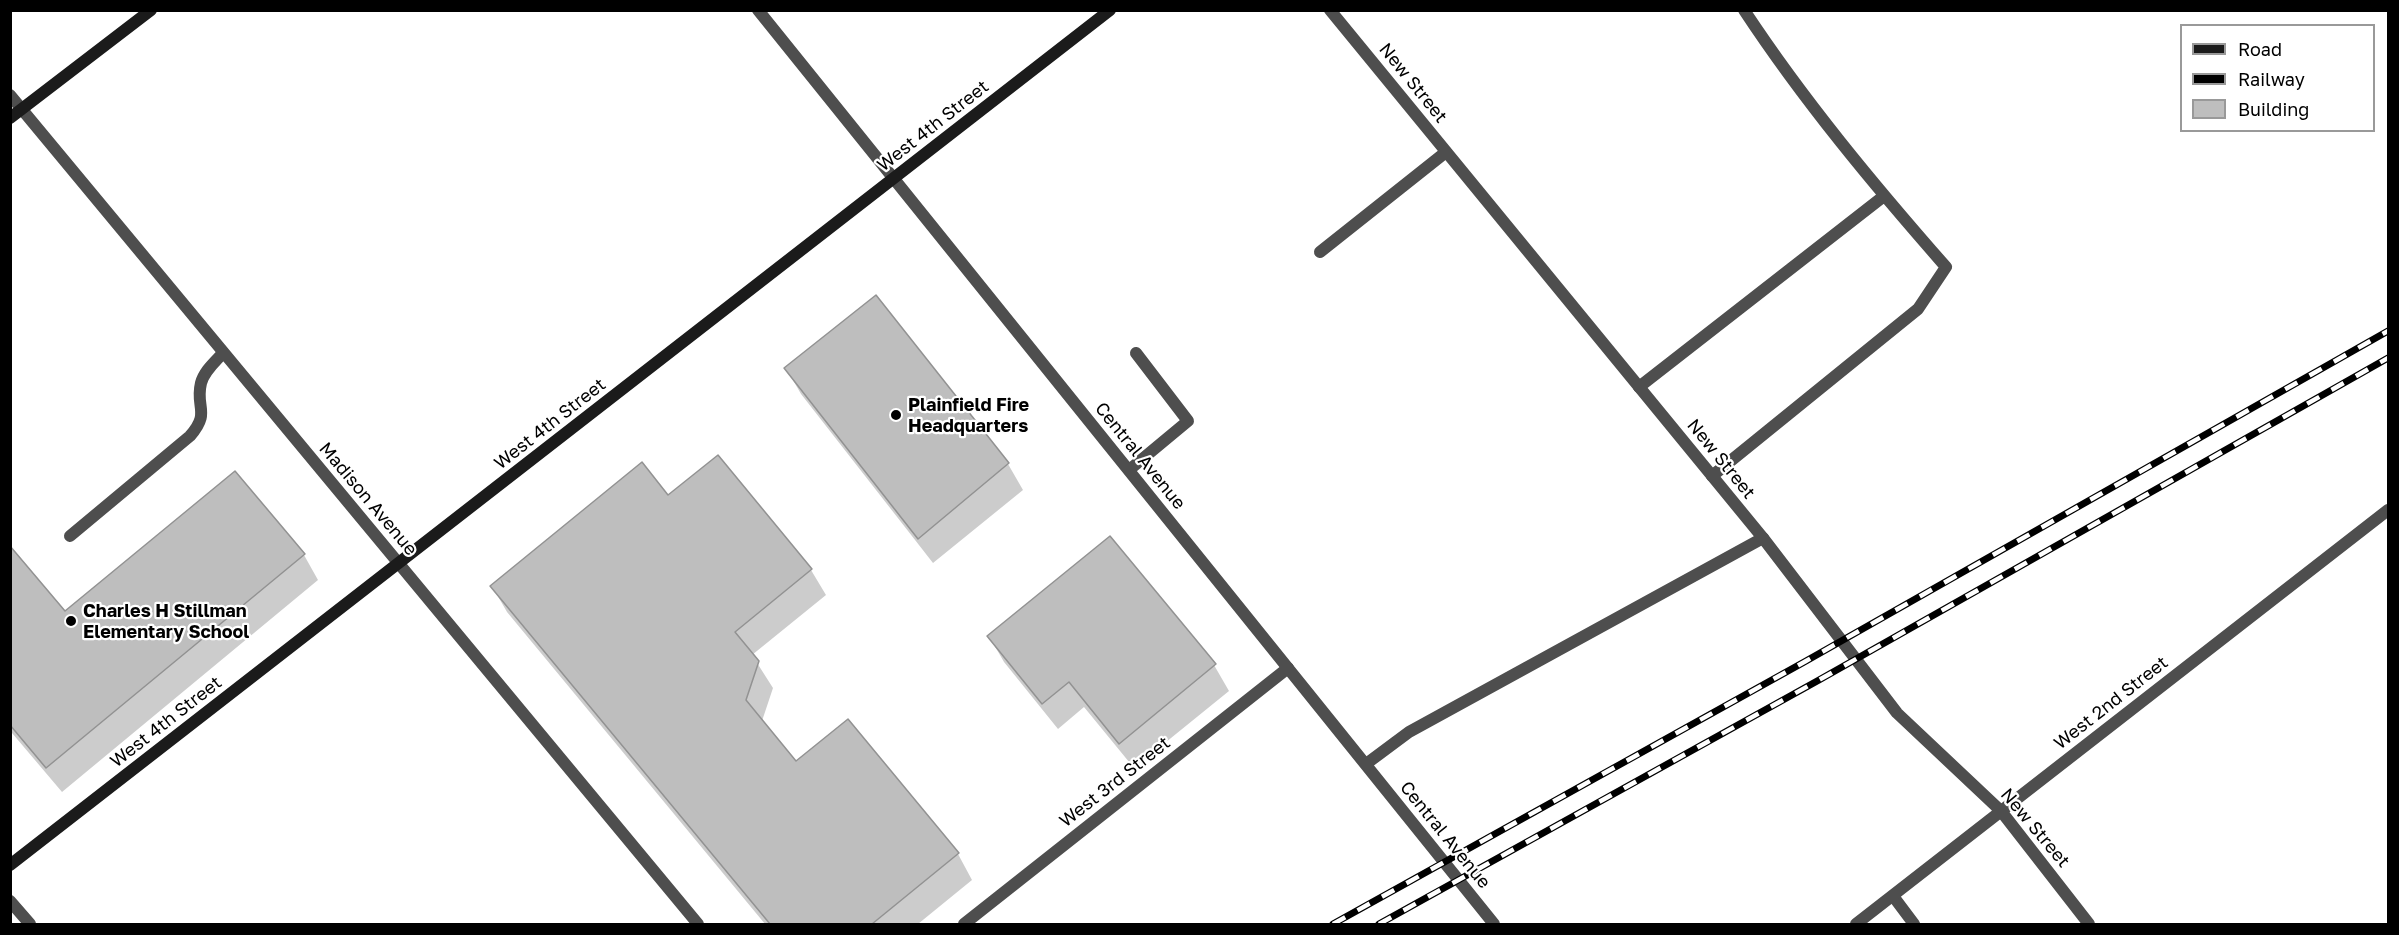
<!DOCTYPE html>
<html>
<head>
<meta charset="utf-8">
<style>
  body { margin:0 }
  #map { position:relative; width:2399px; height:935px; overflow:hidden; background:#fff; font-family:"Golos Text",sans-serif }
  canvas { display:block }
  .frame { position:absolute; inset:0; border:12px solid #000; pointer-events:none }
  .legend { position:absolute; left:2180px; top:24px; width:195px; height:108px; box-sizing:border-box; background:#fff; border:2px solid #999; margin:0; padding:8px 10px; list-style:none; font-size:18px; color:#000 }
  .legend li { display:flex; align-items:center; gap:12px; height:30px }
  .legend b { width:30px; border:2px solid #999 }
</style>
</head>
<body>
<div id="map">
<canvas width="2399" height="935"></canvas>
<div class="frame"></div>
<ul class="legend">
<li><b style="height:8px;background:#1b1b1b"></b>Road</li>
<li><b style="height:8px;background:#000"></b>Railway</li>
<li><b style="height:16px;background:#bebebe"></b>Building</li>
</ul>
</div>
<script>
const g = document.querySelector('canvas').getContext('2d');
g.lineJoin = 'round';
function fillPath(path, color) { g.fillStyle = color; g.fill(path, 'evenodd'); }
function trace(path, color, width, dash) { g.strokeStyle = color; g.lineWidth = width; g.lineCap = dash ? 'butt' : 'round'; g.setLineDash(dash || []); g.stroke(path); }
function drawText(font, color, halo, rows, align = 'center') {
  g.font = font + ' "Golos Text",sans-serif'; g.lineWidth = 4.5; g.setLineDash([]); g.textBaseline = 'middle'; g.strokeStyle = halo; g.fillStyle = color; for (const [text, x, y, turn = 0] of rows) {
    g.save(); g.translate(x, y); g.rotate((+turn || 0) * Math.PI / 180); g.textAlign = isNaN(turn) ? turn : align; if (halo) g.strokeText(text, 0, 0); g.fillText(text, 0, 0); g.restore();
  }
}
fillPath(new Path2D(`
  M 876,297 L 1008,464 L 1023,490 L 933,563 L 801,394 L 786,368 Z
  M 668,497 L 811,570 L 826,595 L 752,655 L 773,688 L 762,721 L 796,763 L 847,721 L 958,854 L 972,880 L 918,924 L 765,924 L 507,612 L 492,586 Z
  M 10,548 L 65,614 L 304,555 L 318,580 L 62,792 L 12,733 L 10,734 Z
  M 989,636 L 1214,665 L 1229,691 L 1134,768 L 1084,707 L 1058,729 L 1004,662 Z`), '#0003');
const building = new Path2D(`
  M 876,295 L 1009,463 L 918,539 L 784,368 Z
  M 718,455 L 812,569 L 735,632 L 759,661 L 746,700 L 796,761 L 848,719 L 959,853 L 872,924 L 770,924 L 490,586 L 642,462 L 668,495 Z
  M 235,471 L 305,554 L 46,768 L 10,725 L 10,546 L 65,611 Z
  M 1110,536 L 1216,664 L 1119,744 L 1069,682 L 1042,704 L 987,636 Z`);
fillPath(building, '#bebebe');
trace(building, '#929292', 1.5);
trace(new Path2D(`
  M 1320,252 L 1446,152
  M 1639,387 L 1884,196
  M 1129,470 L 1188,421 L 1136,353
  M 1712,476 L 1918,309 L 1946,267 C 1874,185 1804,101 1744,10
  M 70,536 L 190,436 C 211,412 195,408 201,383 C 204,371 215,362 223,353
  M 1366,764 L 1409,732 L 1763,538
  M 1893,896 L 1914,924
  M 964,924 L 1288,668`), '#4e4e4e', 12);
trace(new Path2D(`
  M 758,10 L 1494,924
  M 1330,10 L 1763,538 L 1897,713 L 2001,811 L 2089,924
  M 10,95 L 698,924
  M 10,901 L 30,924
  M 1856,924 L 2388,510`), '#4e4e4e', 12);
trace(new Path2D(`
  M 10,118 L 151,10
  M 10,865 L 1110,10`), '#1b1b1b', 12);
const rail = new Path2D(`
  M 1333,924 L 1806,661 L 2388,331
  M 1379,924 L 1819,680 L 2388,358`);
trace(rail, '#000', 7);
trace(rail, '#fff', 4.5, [14]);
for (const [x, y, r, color] of [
  [896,415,6,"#000"],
  [71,621,6,"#000"]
]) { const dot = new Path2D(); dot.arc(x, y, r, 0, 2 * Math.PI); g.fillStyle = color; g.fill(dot); trace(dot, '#fff', 2); }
drawText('18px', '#000', '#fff', [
  ["New Street",1413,83,51],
  ["West 4th Street",933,126,-38],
  ["West 4th Street",550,424,-38],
  ["Central Avenue",1140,456,51],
  ["New Street",1721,459,51],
  ["Madison Avenue",368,499,50],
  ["West 2nd Street",2111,703,-38],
  ["West 4th Street",166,722,-38],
  ["West 3rd Street",1115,782,-38],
  ["New Street",2035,828,50],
  ["Central Avenue",1445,835,51]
]);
drawText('bold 18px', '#000', '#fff', [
  ["Plainfield Fire",908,405],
  ["Headquarters",908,426],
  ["Charles H Stillman",83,611],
  ["Elementary School",83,632]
], 'left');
</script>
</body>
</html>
